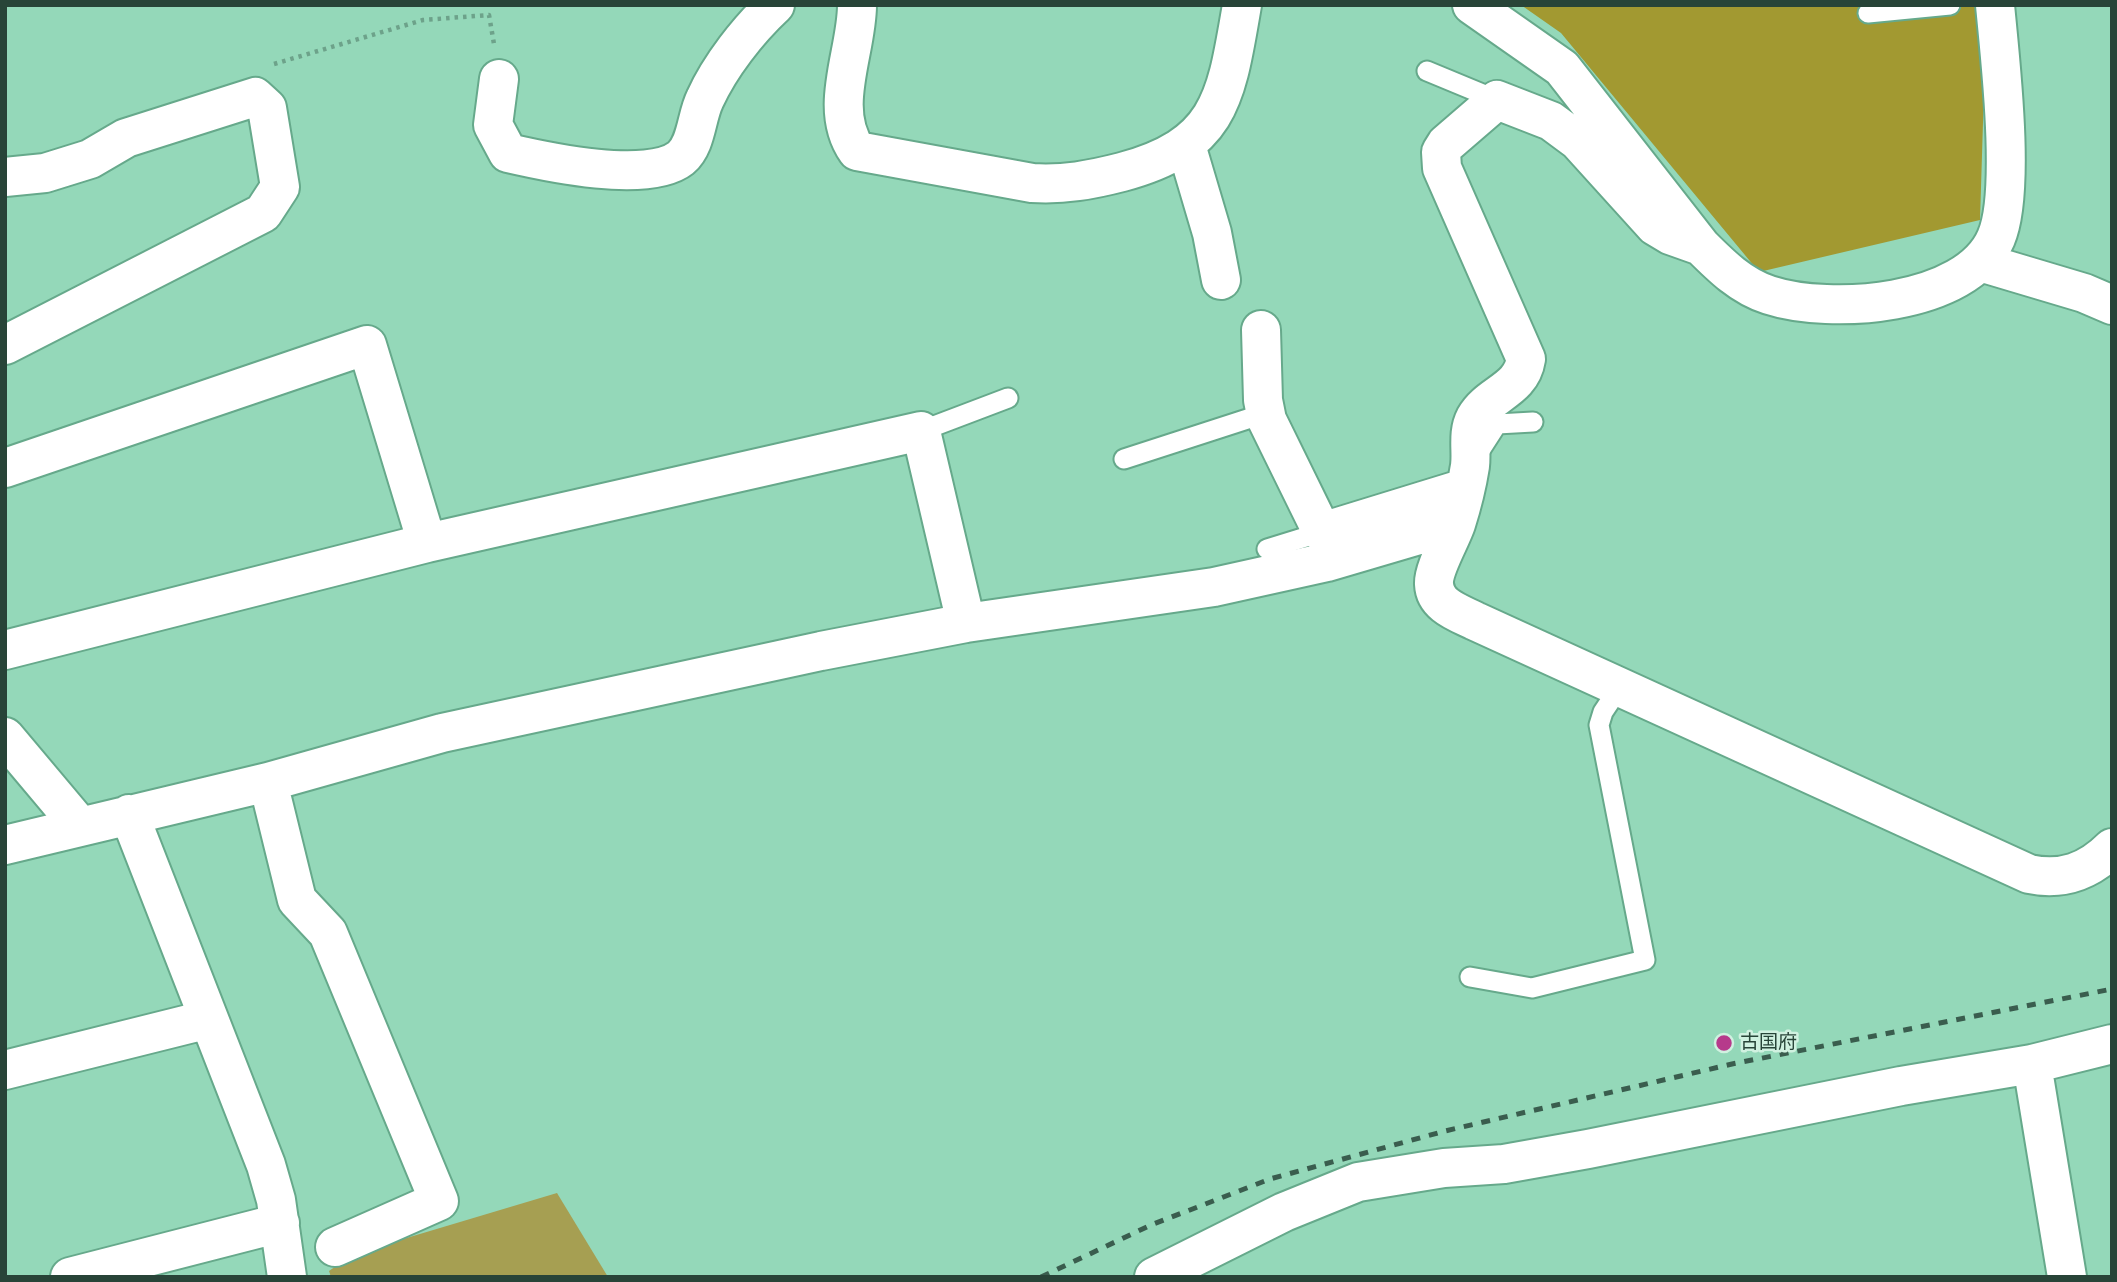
<!DOCTYPE html>
<html>
<head>
<meta charset="utf-8">
<style>
  body { margin:0 }
  #map { position:relative; width:2117px; height:1282px; overflow:hidden; background:#94d8b9; font-family:Arial,sans-serif }
  canvas { display:block }
  .frame { position:absolute; inset:0; border:7px solid #284438; pointer-events:none }
</style>
</head>
<body>
<div id="map">
<canvas width="2117" height="1282"></canvas>
<div class="frame"></div>
</div>
<script>
const g = document.querySelector('canvas').getContext('2d');
g.lineJoin = 'round';
function fillPath(path, color) { g.fillStyle = color; g.fill(path, 'evenodd'); }
function trace(path, color, width, dash) { g.strokeStyle = color; g.lineWidth = width; g.lineCap = dash ? 'butt' : 'round'; g.setLineDash(dash || []); g.stroke(path); }
function drawText(font, color, halo, rows, align = 'center') {
  g.font = font + ' Arial,"Noto Sans JP",sans-serif'; g.lineWidth = 5; g.setLineDash([]); g.textBaseline = 'middle'; g.strokeStyle = halo; g.fillStyle = color; for (const [text, x, y, turn = 0] of rows) {
    g.save(); g.translate(x, y); g.rotate((+turn || 0) * Math.PI / 180); g.textAlign = isNaN(turn) ? turn : align; if (halo) g.strokeText(text, 0, 0); g.fillText(text, 0, 0); g.restore();
  }
}
fillPath(new Path2D(`
  M 557,1193 L 608,1277 L 331,1277 L 329,1271 L 353,1254 Z`), '#a69f52');
fillPath(new Path2D(`
  M 1521,5 L 1979,5 L 1985,57 L 1980,220 L 1759,272 L 1561,33 Z`), '#a29931');
const service = new Path2D(`
  M 1868,13 L 1950,5
  M 1427,71 L 1497,100
  M 921,431 L 1008,398
  M 1477,455 L 1497,424 L 1533,422
  M 1124,459 L 1266,413
  M 1267,549 L 1322,532
  M 1470,977 L 1532,988 L 1645,960 L 1599,725 L 1603,712 L 1619,688`);
const minor = new Path2D(`
  M 857,5 C 857,52 827,108 857,151 L 1032,183 C 1064,185 1091,180 1122,172 C 1222,145 1226,97 1242,5
  M 1472,5 L 1562,68 L 1701,246 C 1721,266 1741,286 1769,295 C 1830,315 1967,306 1996,238 C 2016,192 2000,58 1995,5
  M 499,79 L 493,125 L 508,153 C 547,162 648,184 681,158 C 697,144 696,117 705,99 C 720,66 748,30 775,5
  M 1186,145 L 1212,233 L 1221,280
  M 5,177 L 45,173 L 90,159 L 126,138 L 255,97 L 267,108 L 280,187 L 263,213 L 5,345
  M 1701,246 L 1670,235 L 1655,226 L 1578,141 L 1551,121 L 1497,100 L 1446,144 L 1441,152 L 1442,168 L 1526,359 C 1521,391 1489,393 1475,418 C 1467,433 1472,451 1470,466 C 1467,485 1462,505 1456,524 C 1451,539 1433,569 1434,584 C 1435,606 1459,613 1475,621 L 2029,874 C 2062,881 2088,872 2112,848
  M 1980,262 L 2084,293 L 2112,305
  M 1261,330 L 1263,400 L 1267,420 L 1322,532 L 1465,488
  M 5,468 L 367,345 L 427,543
  M 5,650 L 427,543 L 921,431 L 966,623
  M 5,737 L 79,825
  M 268,782 L 297,900 L 328,933 L 439,1201 L 335,1247
  M 129,814 L 266,1165 L 276,1200 L 287,1277
  M 5,845 L 268,782 L 442,733 L 821,651 L 966,623 L 1214,587 L 1327,562 L 1456,524
  M 2032,1064 L 2067,1277
  M 5,1070 L 209,1019
  M 70,1277 L 280,1223
  M 1154,1277 L 1284,1212 L 1358,1182 L 1444,1168 L 1504,1164 L 1588,1149 L 1901,1086 L 2032,1064 L 2112,1044`);
trace(service, '#66a98b', 23);
trace(minor, '#66a98b', 42);
trace(new Path2D(`
  M 274,64 L 423,20 L 489,15 L 494,44`), '#6da28a', 4.5, [3.5, 5]);
trace(service, '#fff', 19);
trace(minor, '#fff', 38);
trace(new Path2D(`
  M 1041,1277 L 1151,1225 L 1270,1179 L 1445,1131 L 1732,1064 L 2112,989`), '#3a5d4e', 5, [9, 9]);
for (const [x, y, r, color] of [
  [1724,1043,9,"#b63a8b"]
]) { const dot = new Path2D(); dot.arc(x, y, r, 0, 2 * Math.PI); g.fillStyle = color; g.fill(dot); trace(dot, '#d0f1e0', 2.5); }
drawText('19px', '#284438', '#d0f1e0', [
  ["古国府",1740,1043]
], 'left');
</script>
</body>
</html>
